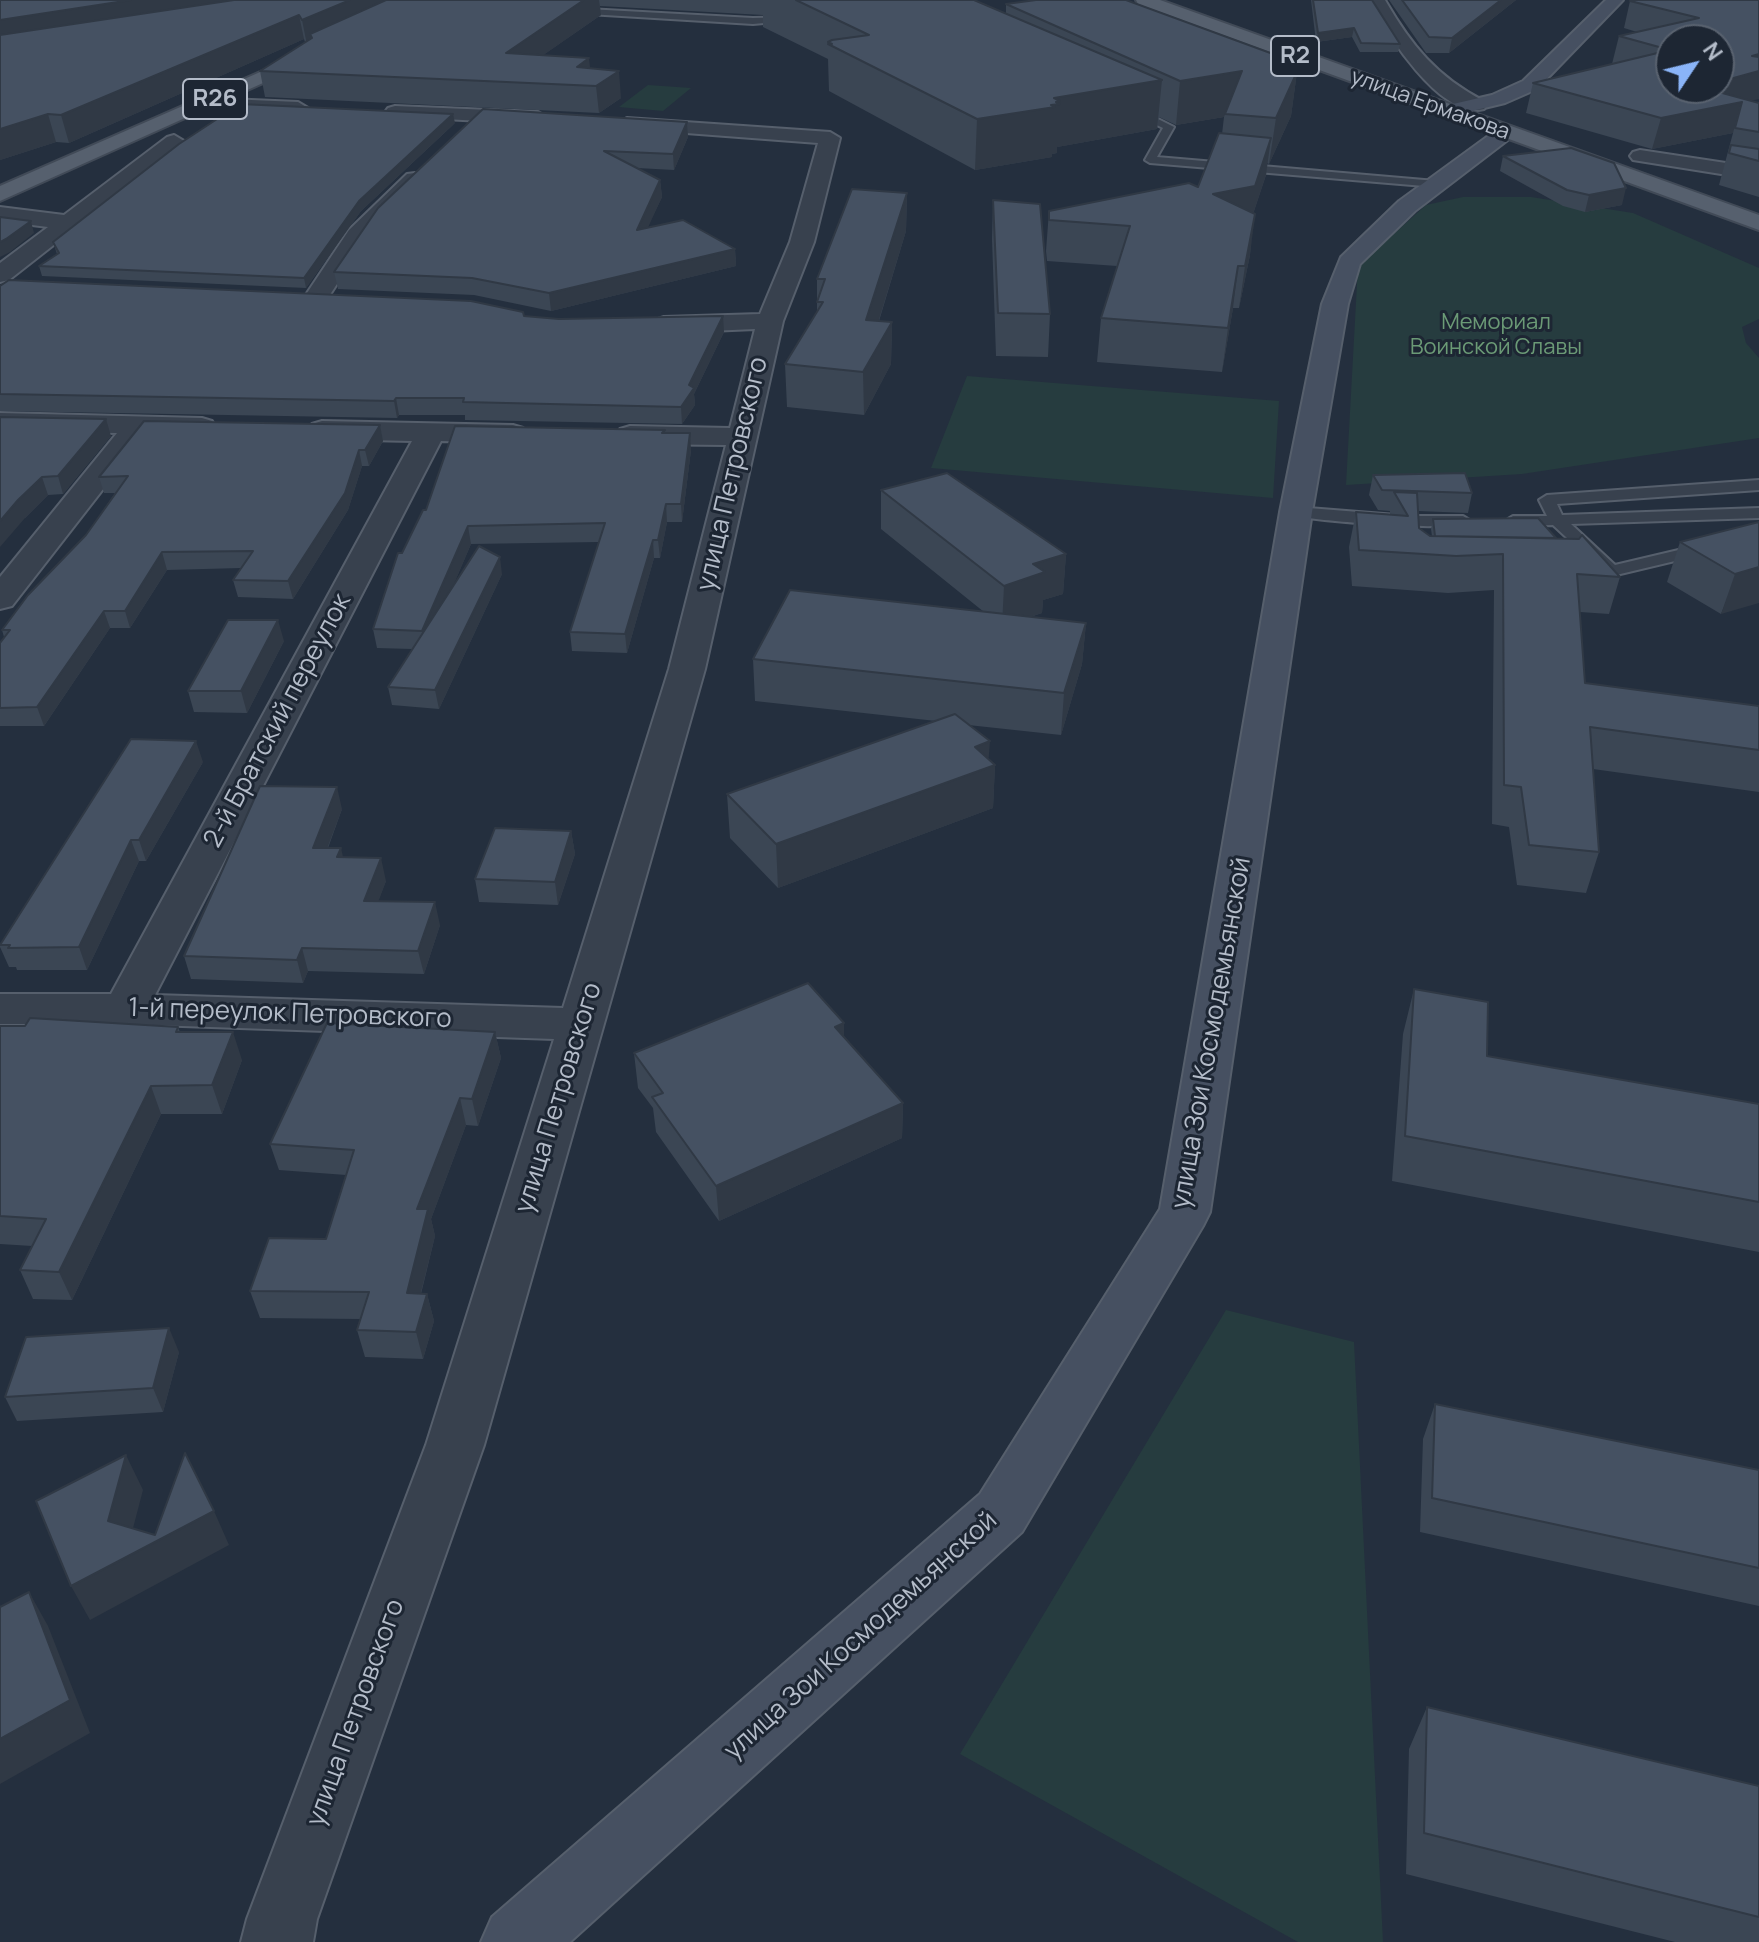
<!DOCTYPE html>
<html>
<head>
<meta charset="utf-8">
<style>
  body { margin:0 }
  #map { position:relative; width:1759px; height:1942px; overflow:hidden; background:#242f3e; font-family:Manrope,sans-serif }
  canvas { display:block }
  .north { position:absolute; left:1655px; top:24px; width:80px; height:80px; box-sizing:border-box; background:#1d2633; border:2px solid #59626f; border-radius:50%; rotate:55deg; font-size:22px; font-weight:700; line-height:32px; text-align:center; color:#b4bcc9 }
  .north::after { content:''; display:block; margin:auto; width:28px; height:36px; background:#8ab4f8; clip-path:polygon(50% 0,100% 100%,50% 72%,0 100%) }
</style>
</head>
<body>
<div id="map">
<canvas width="1759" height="1942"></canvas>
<div class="north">N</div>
</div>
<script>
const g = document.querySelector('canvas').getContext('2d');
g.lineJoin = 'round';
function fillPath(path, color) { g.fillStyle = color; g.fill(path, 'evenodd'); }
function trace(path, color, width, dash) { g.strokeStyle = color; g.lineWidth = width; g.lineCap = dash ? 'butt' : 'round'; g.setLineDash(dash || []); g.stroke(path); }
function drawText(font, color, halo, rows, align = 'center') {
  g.font = font + ' Manrope,sans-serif'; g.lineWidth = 6; g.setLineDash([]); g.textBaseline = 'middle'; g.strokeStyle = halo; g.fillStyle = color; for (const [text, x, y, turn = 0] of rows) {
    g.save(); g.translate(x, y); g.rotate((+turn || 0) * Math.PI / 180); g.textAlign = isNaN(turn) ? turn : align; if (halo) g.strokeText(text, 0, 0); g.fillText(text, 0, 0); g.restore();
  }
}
fillPath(new Path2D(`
  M 648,85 L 691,88 L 663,111 L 619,107 Z
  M 1463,197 L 1531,197 L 1633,213 L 1759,268 L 1759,319 L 1742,327 L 1746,343 L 1759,358 L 1759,438 L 1522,474 L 1346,485 L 1358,266 L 1426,205 Z
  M 967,376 L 1279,401 L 1273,498 L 931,468 Z
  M 1226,1310 L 1354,1342 L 1383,1942 L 1298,1942 L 960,1754 Z`), '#263c3f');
const lane = new Path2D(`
  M 569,8 L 753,18 L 794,17 L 798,20 L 753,24 L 572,13 Z
  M 1128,107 L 1134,107 L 1174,127 L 1157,157 L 1436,181 L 1441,184 L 1436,187 L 1150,163 L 1145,160 L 1163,128 L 1128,111 Z
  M 1759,480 L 1759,490 L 1557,504 L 1562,515 L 1759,508 L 1759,518 L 1571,524 L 1615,565 L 1759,531 L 1759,541 L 1612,576 L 1606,574 L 1553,525 L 1513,526 L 1505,521 L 1513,516 L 1547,516 L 1539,500 L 1547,495 Z
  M 1296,507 L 1409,516 L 1463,516 L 1471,521 C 1457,533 1314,521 1291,515 L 1288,512 Z`);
const street = new Path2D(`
  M 1369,0 L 1385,0 C 1411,45 1437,77 1484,101 L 1487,105 L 1484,109 C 1440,120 1386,32 1369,0 Z
  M 205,98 L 298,102 L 308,108 L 298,114 L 198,108 L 195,104 Z
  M 395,106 L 538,112 L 548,118 L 538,124 L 388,116 L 385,112 L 388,108 Z
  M 627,118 L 830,132 L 840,138 L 814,242 L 783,321 L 705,669 L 484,1445 L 317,1919 L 313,1942 L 241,1942 L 247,1919 L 426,1445 L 554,1039 L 125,1024 L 0,1024 L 0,994 L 111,994 L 412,441 L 322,439 L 312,436 L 308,430 L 312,424 L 322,421 L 513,425 L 523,428 L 527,434 L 523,440 L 513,443 L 441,441 L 155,995 L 563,1008 L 669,669 L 726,445 L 630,444 L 620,441 L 616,435 L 620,429 L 630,426 L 730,428 L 755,329 L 664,333 L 655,330 L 651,325 L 655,320 L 664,317 L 760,314 L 790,242 L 818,143 L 620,128 L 617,124 Z
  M 174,135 L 184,141 L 181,145 L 9,280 L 0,282 L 0,263 L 48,227 L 0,221 L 0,207 L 64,215 L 167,137 Z
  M 1640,150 L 1759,168 L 1759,180 L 1633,160 L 1630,156 L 1633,152 Z
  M 415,173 L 426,179 L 366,239 L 324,304 L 306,304 L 303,299 L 349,230 L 407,174 Z
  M 0,413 L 202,418 L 212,421 L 216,427 L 212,433 L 146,434 L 12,606 L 0,609 L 0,577 L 117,433 L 0,431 Z`);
const secondary = new Path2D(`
  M 1606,0 L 1623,0 L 1537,89 L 1505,103 L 1447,117 L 1437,111 L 1440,107 L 1492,95 L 1523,81 Z
  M 1506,126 L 1513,128 L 1516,132 L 1513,136 L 1415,211 L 1360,264 L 1348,304 L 1312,512 L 1210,1212 L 1203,1226 L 1022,1532 L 570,1942 L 481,1942 L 492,1917 L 980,1494 L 1160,1209 L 1280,512 L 1322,304 L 1341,257 L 1399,201 L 1499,128 Z`);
const primary = new Path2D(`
  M 1136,0 L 1160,0 L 1759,215 L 1759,230 L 1138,4 Z
  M 315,48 L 321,49 L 324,53 L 321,57 L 0,201 L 0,186 Z`);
trace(lane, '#565f6c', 4);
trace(street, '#565f6c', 4);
trace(secondary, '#565f6c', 4);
trace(primary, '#414a57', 4);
fillPath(lane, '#38414e');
fillPath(street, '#38414e');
fillPath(secondary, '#465061');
fillPath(primary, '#56606e');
fillPath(new Path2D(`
  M 0,0 L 974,0 L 1006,14 L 1006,4 L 1283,61 L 1285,61 L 1284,64 L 1292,72 L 1297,72 L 1291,116 L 1269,164 L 1267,163 L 1266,175 L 1253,214 L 1250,255 L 1239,308 L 1233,308 L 1222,372 L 1097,362 L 1101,318 L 1117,266 L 1047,261 L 1046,251 L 1049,211 L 1198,187 L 1222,134 L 1224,117 L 1176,125 L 1159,117 L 1157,129 L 1057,147 L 1057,153 L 1052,154 L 1052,157 L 975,170 L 829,91 L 828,59 L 763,27 L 763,15 L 600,6 L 601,15 L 543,55 L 590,68 L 621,98 L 599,113 L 265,97 L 260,71 L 305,42 L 304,39 L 69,143 L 56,142 L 0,160 Z
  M 1311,0 L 1372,0 L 1400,44 L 1398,52 L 1360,52 L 1352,37 L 1316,42 Z
  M 1389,0 L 1516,0 L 1449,53 L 1426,53 Z
  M 1759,0 L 1751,101 L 1759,103 L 1759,197 L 1719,185 L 1733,133 L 1652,149 L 1526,113 L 1533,83 L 1612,64 L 1619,36 L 1637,32 L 1624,28 L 1630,1 Z
  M 687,122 L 688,137 L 674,170 L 637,168 L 660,180 L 662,197 L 647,228 L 735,249 L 736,266 L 551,311 L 474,295 L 338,289 L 334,272 L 378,208 Z
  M 455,123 L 361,211 L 306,288 L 42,276 L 39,266 L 57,254 L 53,242 Z
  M 1503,156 L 1622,205 L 1585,212 L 1563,206 L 1500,171 Z
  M 907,193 L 906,231 L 879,321 L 892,322 L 891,364 L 864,415 L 787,407 L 785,364 L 817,311 L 817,279 Z
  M 993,200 L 1050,314 L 1048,357 L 996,356 L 992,239 Z
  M 0,286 L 524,316 L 724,332 L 694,394 L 695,405 L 682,424 L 465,420 L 465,415 L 399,415 L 397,418 L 0,411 Z
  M 0,417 L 111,436 L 63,494 L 48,495 L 25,518 Z
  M 380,425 L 383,441 L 369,466 L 362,466 L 348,510 L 293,599 L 238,597 L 233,580 L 241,568 L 167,570 L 130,628 L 110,628 L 44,726 L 0,726 L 0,643 L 4,637 L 2,630 L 86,535 L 115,493 L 104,493 L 99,477 Z
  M 665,433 L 691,450 L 682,522 L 667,522 L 660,558 L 654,558 L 627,653 L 572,651 L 570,632 L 599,542 L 471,544 L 452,588 L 502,574 L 439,709 L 392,705 L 388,687 L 412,649 L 377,648 L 373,629 L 402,553 L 426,510 Z
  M 1373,475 L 1472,493 L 1468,513 L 1418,511 L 1419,528 L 1430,536 L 1432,536 L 1431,529 L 1433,519 L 1556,538 L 1620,577 L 1609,614 L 1580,612 L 1585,683 L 1759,706 L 1759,792 L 1593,769 L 1599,852 L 1586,893 L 1517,885 L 1509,827 L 1492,824 L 1494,590 L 1448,593 L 1352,586 L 1349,547 L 1356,512 L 1390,514 L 1390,511 L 1378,510 L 1369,495 Z
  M 881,490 L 1066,554 L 1063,594 L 1043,600 L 1042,613 L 1030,617 L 1086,623 L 1082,664 L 1061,735 L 968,725 L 989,759 L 995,765 L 993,808 L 778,888 L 730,838 L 727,794 L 936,721 L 755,701 L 753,659 L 984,612 L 881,529 Z
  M 1759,522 L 1721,614 L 1667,582 L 1680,542 Z
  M 284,641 L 247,713 L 194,712 L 188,691 Z
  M 203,762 L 146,861 L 139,861 L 87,970 L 17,970 L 16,967 L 9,967 L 0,947 L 0,944 Z
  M 342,809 L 328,848 L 386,881 L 378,901 L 440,925 L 424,974 L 308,971 L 303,983 L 191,979 L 184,956 Z
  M 571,831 L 575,854 L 558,905 L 479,902 L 475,879 Z
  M 1414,989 L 1487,1056 L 1759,1104 L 1759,1252 L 1392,1181 L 1403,1034 Z
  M 844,1023 L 844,1037 L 903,1103 L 902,1138 L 719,1221 L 656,1132 L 653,1108 L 638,1088 L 634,1053 Z
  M 0,1026 L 178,1027 L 180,1032 L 242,1060 L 222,1114 L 161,1114 L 72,1300 L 33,1299 L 20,1270 L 32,1246 L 0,1244 Z
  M 495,1032 L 501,1058 L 478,1126 L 466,1125 L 431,1219 L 435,1236 L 421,1294 L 427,1294 L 434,1321 L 423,1359 L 365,1357 L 357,1330 L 361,1319 L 260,1318 L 250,1291 L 326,1239 L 346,1175 L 279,1170 L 270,1144 Z
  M 179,1352 L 163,1412 L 17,1421 L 5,1397 Z
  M 1435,1404 L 1759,1470 L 1759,1606 L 1420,1532 L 1423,1439 Z
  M 1427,1707 L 1759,1786 L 1759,1942 L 1675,1942 L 1406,1874 L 1409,1749 Z`), '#3b4654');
fillPath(new Path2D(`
  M 131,0 L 291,0 L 0,46 L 0,20 Z
  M 350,0 L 408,0 L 312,38 L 310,34 L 312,43 L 307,45 L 302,20 Z
  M 584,0 L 599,0 L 601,15 L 509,79 L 506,53 Z
  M 1501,0 L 1516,0 L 1449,53 L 1452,38 Z
  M 299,15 L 304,39 L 69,143 L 61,115 Z
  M 1354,28 L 1352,37 L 1316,42 L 1318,33 Z
  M 1759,54 L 1759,99 L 1741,103 L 1733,133 L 1652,149 L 1661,118 L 1699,88 L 1719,88 L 1719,82 L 1752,56 Z
  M 589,58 L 592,85 L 577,67 Z
  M 1292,67 L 1289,88 L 1297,72 L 1291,116 L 1269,164 L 1276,118 Z
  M 619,71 L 621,98 L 599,113 L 596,86 Z
  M 1242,71 L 1224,117 L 1176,125 L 1180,81 Z
  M 1162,80 L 1157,129 L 1057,147 L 1057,153 L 1052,154 L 1052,157 L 975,170 L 977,119 L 1054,98 Z
  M 48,114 L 56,142 L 0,160 L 0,129 Z
  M 453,114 L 455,123 L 361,211 L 306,288 L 304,278 L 359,201 Z
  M 687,122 L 688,137 L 674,170 L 673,154 Z
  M 1271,138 L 1266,175 L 1249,226 L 1213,194 Z
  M 660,180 L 662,197 L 639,247 L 637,230 Z
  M 1626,188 L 1622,205 L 1585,212 L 1589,195 Z
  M 907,193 L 906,231 L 866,362 L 866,320 Z
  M 1255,214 L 1250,255 L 1239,308 L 1245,266 Z
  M 31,221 L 34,233 L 10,252 L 0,257 L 0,242 Z
  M 735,249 L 736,266 L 551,311 L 549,293 Z
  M 1238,266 L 1233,308 L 1222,372 L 1228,328 Z
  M 723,316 L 724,332 L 694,394 L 695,405 L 682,424 L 681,407 L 689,385 Z
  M 892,322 L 891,364 L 864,415 L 863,372 Z
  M 396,398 L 399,415 L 397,418 L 394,401 Z
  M 106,419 L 111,436 L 63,494 L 58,476 Z
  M 380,425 L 383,441 L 369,466 L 365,450 Z
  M 690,433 L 691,450 L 682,522 L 681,504 Z
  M 359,450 L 362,466 L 348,510 L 293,599 L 288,581 Z
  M 42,477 L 48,495 L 25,518 L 0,547 L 0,521 L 18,500 Z
  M 666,504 L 667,522 L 660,558 L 658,540 Z
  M 468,526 L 471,544 L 426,650 L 422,631 Z
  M 653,540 L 654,558 L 627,653 L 625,634 Z
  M 162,552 L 167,570 L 130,628 L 125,611 Z
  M 1066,554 L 1063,594 L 1043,600 L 1042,613 L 1002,626 L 1004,586 L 1033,564 Z
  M 500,557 L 502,574 L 439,709 L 435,690 Z
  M 1759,567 L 1759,603 L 1721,614 L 1735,574 Z
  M 104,611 L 110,628 L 44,726 L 37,707 Z
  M 278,620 L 284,641 L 247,713 L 241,691 Z
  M 1086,623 L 1082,664 L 1061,735 L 1064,693 Z
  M 196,741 L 203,762 L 146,861 L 139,840 Z
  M 990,741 L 988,767 L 995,765 L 993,808 L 778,888 L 776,844 L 975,747 Z
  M 337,787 L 342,809 L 319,870 L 313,848 Z
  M 571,831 L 575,854 L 558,905 L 555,882 Z
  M 131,840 L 139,861 L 87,970 L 79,947 Z
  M 341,848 L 346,870 L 337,857 Z
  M 381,858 L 386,881 L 370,924 L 364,901 Z
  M 435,902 L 440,925 L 424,974 L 418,951 Z
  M 302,948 L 308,971 L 303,983 L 297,960 Z
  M 844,1023 L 844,1058 L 835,1027 Z
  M 233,1032 L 242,1060 L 222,1114 L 212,1085 Z
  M 495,1032 L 501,1058 L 478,1126 L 472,1099 Z
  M 151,1086 L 161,1114 L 72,1300 L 59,1272 Z
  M 460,1098 L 466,1125 L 431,1219 L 435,1236 L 414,1320 L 407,1293 L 417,1209 Z
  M 903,1103 L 902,1138 L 719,1221 L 716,1186 Z
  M 427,1294 L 434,1321 L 423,1359 L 416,1332 Z
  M 169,1328 L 179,1352 L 163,1412 L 153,1388 Z
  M 126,1455 L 143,1490 L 126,1555 L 108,1521 Z
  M 214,1511 L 229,1545 L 90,1620 L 71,1586 Z
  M 29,1592 L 48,1626 L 90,1733 L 0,1784 L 0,1739 Z`), '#303945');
const building = new Path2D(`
  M 0,0 L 131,0 L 0,20 Z
  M 234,0 L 350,0 L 302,20 L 299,15 L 61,115 L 48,114 L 0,129 L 0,35 Z
  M 386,0 L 584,0 L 506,53 L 589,58 L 577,67 L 619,71 L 596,86 L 260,71 L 312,38 L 310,34 Z
  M 796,0 L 974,0 L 1162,80 L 1054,98 L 1060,101 L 1056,102 L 1060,104 L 1051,105 L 1055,107 L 977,119 L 828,44 L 832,44 L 828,42 L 832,40 L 869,35 Z
  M 1036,0 L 1126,0 L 1284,58 L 1278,59 L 1285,61 L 1279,62 L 1292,67 L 1290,72 L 1297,72 L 1276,118 L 1225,114 L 1242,71 L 1180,81 L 1006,4 Z
  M 1313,0 L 1372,0 L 1400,44 L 1361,43 L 1354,28 L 1318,33 Z
  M 1402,0 L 1501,0 L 1452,38 L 1429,37 Z
  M 1636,0 L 1759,0 L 1759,54 L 1752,56 L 1759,57 L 1759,71 L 1719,82 L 1719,40 L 1671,40 L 1671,88 L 1704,88 L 1759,103 L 1759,132 L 1735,128 L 1742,102 L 1661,118 L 1533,83 L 1670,50 L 1619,36 L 1699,18 L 1630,1 Z
  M 240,104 L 453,114 L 359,201 L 304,278 L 39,266 L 59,253 L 53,242 L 179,144 Z
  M 483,109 L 687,122 L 673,154 L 604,151 L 660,180 L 637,230 L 683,220 L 735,249 L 549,293 L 472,278 L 334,272 L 378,208 Z
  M 1219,133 L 1271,138 L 1255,186 L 1213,194 L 1255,214 L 1245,266 L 1238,266 L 1228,328 L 1101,318 L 1130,226 L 1049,220 L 1049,211 L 1189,183 L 1198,187 Z
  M 1731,145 L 1759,149 L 1759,161 L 1729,153 Z
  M 1571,148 L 1614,163 L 1626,188 L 1589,195 L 1567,190 L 1503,156 Z
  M 852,189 L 907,193 L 866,320 L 892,322 L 863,372 L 785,364 L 823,302 L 817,302 L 825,279 L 817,279 Z
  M 993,200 L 1040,204 L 1050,314 L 998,313 Z
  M 0,217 L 31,221 L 6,239 L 0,242 Z
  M 9,280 L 471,301 L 523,312 L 524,316 L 559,319 L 723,316 L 689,385 L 694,388 L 681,407 L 463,402 L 464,398 L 396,398 L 394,401 L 0,394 L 0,286 Z
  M 0,417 L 106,419 L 58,476 L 42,477 L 18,500 L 0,521 Z
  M 144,421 L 380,425 L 365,450 L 359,450 L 345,493 L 288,581 L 233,580 L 253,551 L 162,552 L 125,611 L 104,611 L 37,707 L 0,708 L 0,643 L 10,630 L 2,630 L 28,595 L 86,535 L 128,476 L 99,477 Z
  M 455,426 L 665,430 L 662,433 L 690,433 L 681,504 L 666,504 L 658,540 L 653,540 L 625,634 L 570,632 L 605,523 L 468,526 L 422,631 L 373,629 L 398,553 L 402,553 L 423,510 L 426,510 Z
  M 947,473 L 1066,554 L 1033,564 L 1045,572 L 1004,586 L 881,490 Z
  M 1465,473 L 1472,493 L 1382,490 L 1373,475 Z
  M 1394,492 L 1417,493 L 1419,528 L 1430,536 L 1579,539 L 1582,535 L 1620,577 L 1577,574 L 1585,683 L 1759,706 L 1759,750 L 1590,727 L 1599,852 L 1529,845 L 1521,787 L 1504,785 L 1503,554 L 1456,556 L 1359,550 L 1356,512 L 1408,516 Z
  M 1538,518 L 1556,538 L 1435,536 L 1433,519 Z
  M 1759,522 L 1759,567 L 1735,574 L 1680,542 Z
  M 479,546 L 500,557 L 435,690 L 388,687 Z
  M 790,590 L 1086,623 L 1064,693 L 753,659 Z
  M 228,620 L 278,620 L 241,691 L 188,691 Z
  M 955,714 L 990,741 L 975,747 L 995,765 L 776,844 L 727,794 Z
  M 131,739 L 196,741 L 139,840 L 131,840 L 79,947 L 8,948 L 10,945 L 0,945 Z
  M 260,786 L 337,787 L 313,848 L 341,848 L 337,857 L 381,858 L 364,901 L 435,902 L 418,951 L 302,948 L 297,960 L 184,956 Z
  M 495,828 L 571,831 L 555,882 L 475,879 Z
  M 808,983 L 844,1023 L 835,1027 L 903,1103 L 716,1186 L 652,1097 L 663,1093 L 634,1053 Z
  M 1414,989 L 1488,1002 L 1487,1056 L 1759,1104 L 1759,1202 L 1405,1136 Z
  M 30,1018 L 178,1027 L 176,1032 L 233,1032 L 212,1085 L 151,1086 L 59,1272 L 20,1270 L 46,1219 L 0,1216 L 0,1026 L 25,1026 Z
  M 327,1023 L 495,1032 L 472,1099 L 460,1098 L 417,1209 L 428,1209 L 407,1293 L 427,1294 L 416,1332 L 357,1330 L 369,1292 L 250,1291 L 269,1238 L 326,1239 L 354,1150 L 270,1144 Z
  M 169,1328 L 153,1388 L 5,1397 L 26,1337 Z
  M 1435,1404 L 1759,1470 L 1759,1568 L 1432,1498 Z
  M 185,1453 L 214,1511 L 71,1586 L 36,1501 L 126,1455 L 108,1521 L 155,1535 Z
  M 29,1592 L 70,1700 L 0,1739 L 0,1607 Z
  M 1427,1707 L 1759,1786 L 1759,1917 L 1424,1833 Z`);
fillPath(building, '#455162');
trace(building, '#303945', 2);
drawText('22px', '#b4bcc9', '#1d2633', [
  ["улица Ермакова",1430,105,20]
]);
drawText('22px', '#6b9a76', '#1d2633', [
  ["Мемориал",1496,323],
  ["Воинской Славы",1496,348]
]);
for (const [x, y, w] of [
  [1295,56,48],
  [215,99,64]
]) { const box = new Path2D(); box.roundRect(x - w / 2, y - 20, w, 40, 6); g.fillStyle = '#1d2633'; g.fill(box); trace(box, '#b4bcc9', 2); }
drawText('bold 24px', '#b4bcc9', null, [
  ["R2",1295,56],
  ["R26",215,99]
]);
drawText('26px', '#b4bcc9', '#1d2633', [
  ["улица Петровского",733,474,-77],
  ["2-й Братский переулок",278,721,-62],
  ["1-й переулок Петровского",290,1014,2],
  ["улица Зои Космодемьянской",1212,1033,-80],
  ["улица Петровского",559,1098,-73],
  ["улица Зои Космодемьянской",861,1636,-42],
  ["улица Петровского",356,1713,-70]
]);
</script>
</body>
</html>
